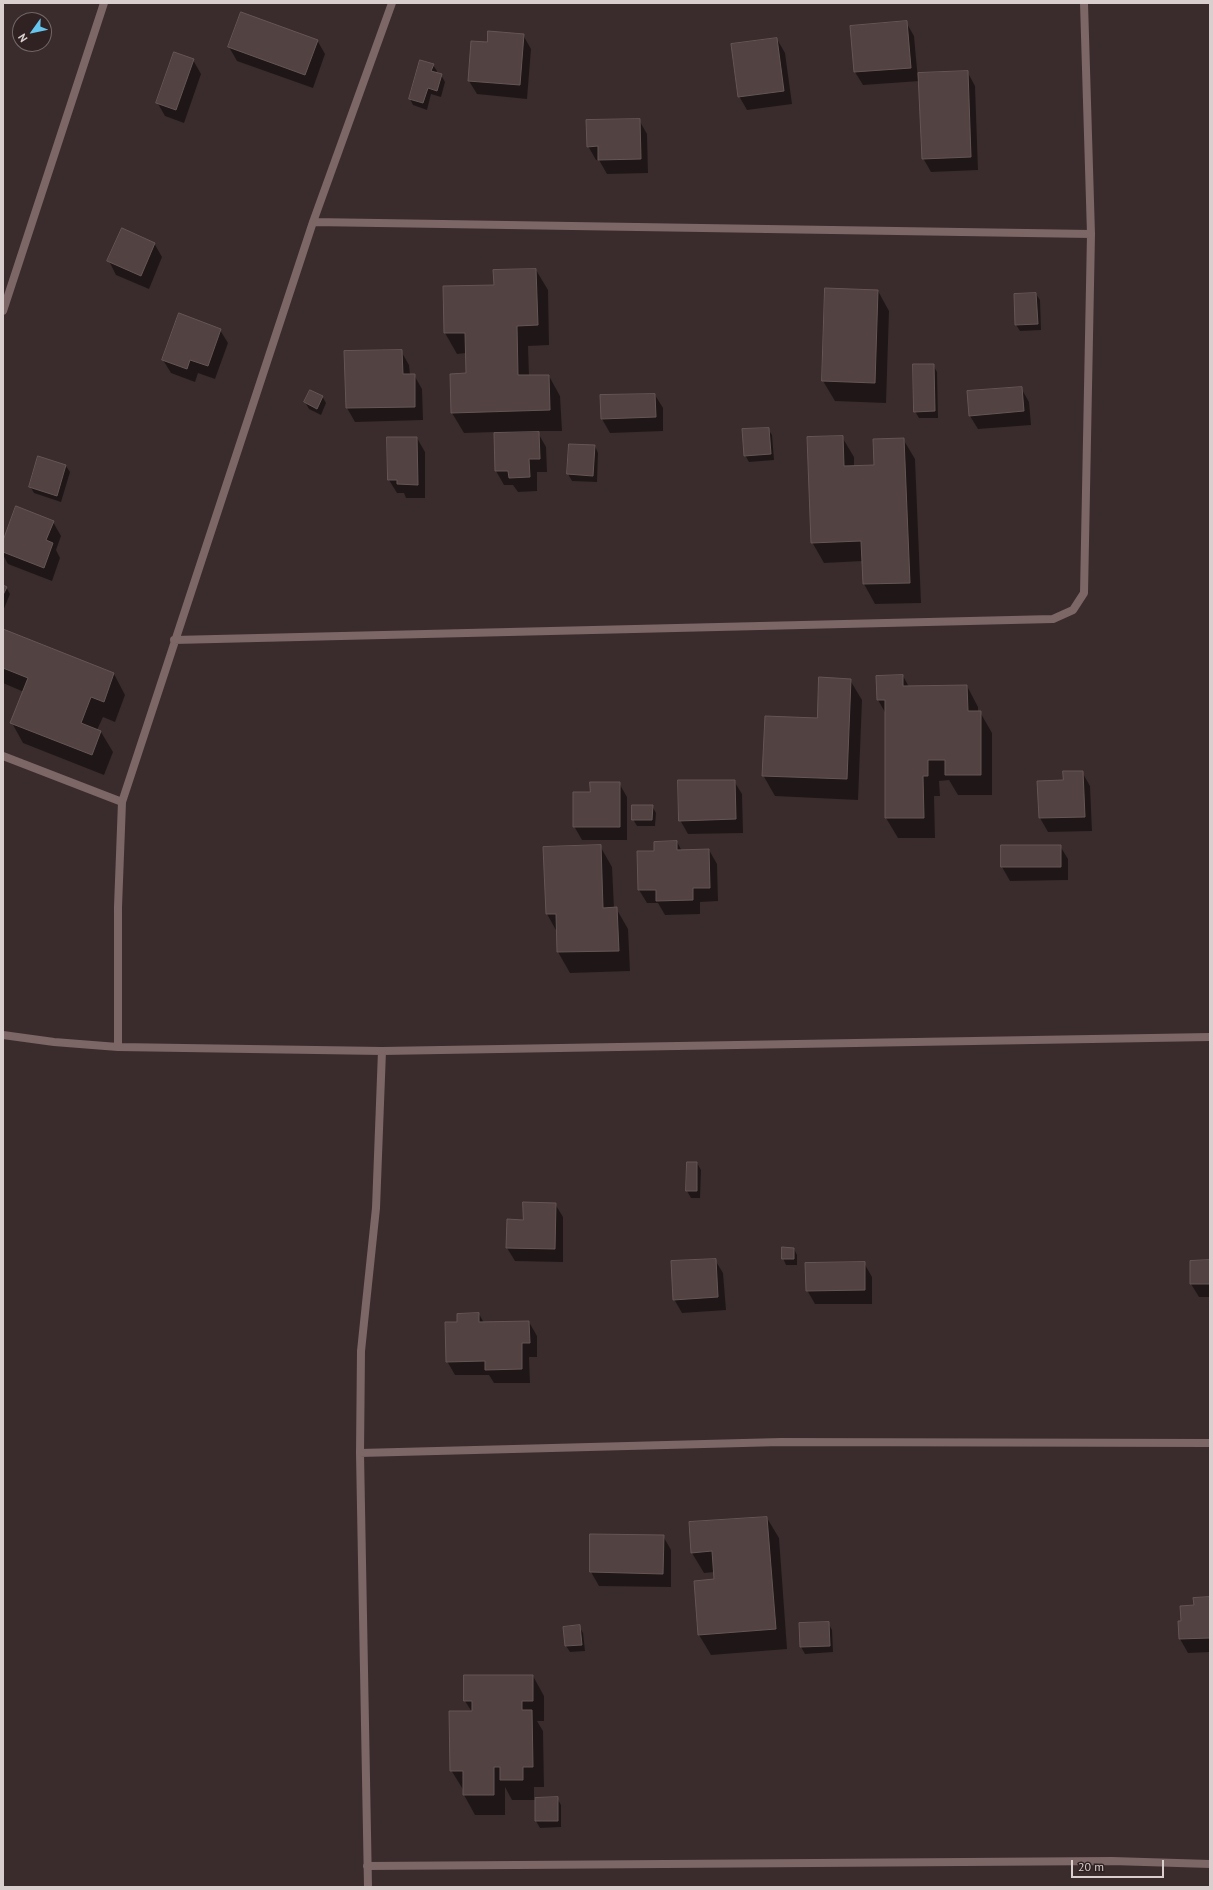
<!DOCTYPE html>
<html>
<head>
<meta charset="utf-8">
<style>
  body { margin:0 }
  #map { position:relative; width:1213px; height:1890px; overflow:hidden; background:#3a2c2c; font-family:"PT Sans",sans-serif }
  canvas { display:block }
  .frame { position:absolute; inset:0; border:4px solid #d8cfce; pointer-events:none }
  .north { position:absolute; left:12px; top:12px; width:40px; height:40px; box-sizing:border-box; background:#302222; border:1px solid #736767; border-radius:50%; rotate:237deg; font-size:11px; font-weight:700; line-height:16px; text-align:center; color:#d8cfce }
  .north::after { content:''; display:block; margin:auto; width:14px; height:18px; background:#65c5ef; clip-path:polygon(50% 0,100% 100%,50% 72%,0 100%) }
  .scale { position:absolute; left:1071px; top:1860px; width:93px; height:18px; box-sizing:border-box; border:2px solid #d8cfce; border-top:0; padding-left:5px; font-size:12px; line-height:14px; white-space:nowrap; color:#d8cfce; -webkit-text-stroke:3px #302222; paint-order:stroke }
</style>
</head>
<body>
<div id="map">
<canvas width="1213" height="1890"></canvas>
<div class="frame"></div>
<div class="north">N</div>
<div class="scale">20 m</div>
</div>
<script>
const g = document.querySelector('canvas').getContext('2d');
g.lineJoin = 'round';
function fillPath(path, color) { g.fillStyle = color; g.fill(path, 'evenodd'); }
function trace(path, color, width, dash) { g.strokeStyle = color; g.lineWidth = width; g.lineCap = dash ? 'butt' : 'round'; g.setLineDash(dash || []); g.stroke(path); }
fillPath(new Path2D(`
  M 906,22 L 914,36 L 918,80 L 968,73 L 975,86 L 978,170 L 931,172 L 923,158 L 920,81 L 863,85 L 855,72 Z
  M 523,35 L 531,49 L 527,99 L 477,94 L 469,81 L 488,43 Z
  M 777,39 L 785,53 L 792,104 L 747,110 L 739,96 Z
  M 317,40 L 325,54 L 313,88 L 237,61 L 229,47 Z
  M 193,60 L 201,74 L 184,123 L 165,116 L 157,102 Z
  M 433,65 L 437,71 L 436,74 L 441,75 L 445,82 L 441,97 L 431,94 L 427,110 L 413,105 L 410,99 Z
  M 639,120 L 647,134 L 648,173 L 607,174 L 599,160 L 596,160 L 588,146 Z
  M 154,243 L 162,257 L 149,289 L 116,275 L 109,261 Z
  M 536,270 L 548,290 L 549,345 L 528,346 L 529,376 L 549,376 L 560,396 L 562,431 L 537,431 L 546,447 L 547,472 L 537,472 L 537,491 L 518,492 L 513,485 L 504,485 L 496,471 L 495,432 L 464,433 L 452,413 L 467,374 L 466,353 L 457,354 L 445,333 L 444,287 L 495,286 Z
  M 878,291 L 889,311 L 886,403 L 835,401 L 823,381 Z
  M 1036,294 L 1040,300 L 1041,330 L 1020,331 L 1016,325 Z
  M 220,330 L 228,343 L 215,379 L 198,373 L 195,382 L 171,373 L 163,360 Z
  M 401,351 L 409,365 L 410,375 L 414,375 L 422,389 L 423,420 L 355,422 L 347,408 L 345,352 Z
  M 933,365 L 937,372 L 938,418 L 919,418 L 915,411 Z
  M 1021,388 L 1029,402 L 1031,425 L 978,429 L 970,416 Z
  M 655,395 L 663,408 L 663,431 L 610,433 L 602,419 L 601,396 Z
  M 322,396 L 326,403 L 321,415 L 309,409 L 305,402 Z
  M 768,429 L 772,435 L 774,460 L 749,462 L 745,455 Z
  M 842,437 L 854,457 L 854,467 L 876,466 L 903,439 L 915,459 L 921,603 L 875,604 L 864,584 L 863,561 L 824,563 L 812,542 Z
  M 417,438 L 425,452 L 425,498 L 406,498 L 404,493 L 397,493 L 389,480 Z
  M 570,445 L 595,446 L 598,453 L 597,482 L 572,481 L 568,474 Z
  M 66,466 L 70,472 L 61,502 L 34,493 L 30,486 Z
  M 53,522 L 61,536 L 56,550 L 60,558 L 52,581 L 8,564 L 3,555 L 3,544 Z
  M 3,586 L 6,587 L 10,594 L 3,611 Z
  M 3,630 L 114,674 L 125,695 L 115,722 L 103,717 L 97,730 L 101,732 L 113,752 L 104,775 L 23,743 L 12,723 L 24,692 L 3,683 Z
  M 903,676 L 909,687 L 967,686 L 978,707 L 978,712 L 980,712 L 992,733 L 992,795 L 958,795 L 949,780 L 939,781 L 940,796 L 934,796 L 935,838 L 898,838 L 886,818 L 886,714 L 878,700 Z
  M 850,680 L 862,700 L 858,800 L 775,796 L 763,775 L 818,719 Z
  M 1082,772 L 1090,786 L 1092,831 L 1048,832 L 1040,818 L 1038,782 L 1064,781 Z
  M 734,781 L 742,794 L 743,833 L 688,834 L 680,820 Z
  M 619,783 L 627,797 L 627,840 L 582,840 L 574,826 Z
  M 652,806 L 656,813 L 655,826 L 637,826 L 633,819 Z
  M 677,842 L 682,851 L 709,850 L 717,864 L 718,901 L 700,902 L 700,914 L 665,915 L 658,903 L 647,903 L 639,890 L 655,852 Z
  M 600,846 L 612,867 L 614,908 L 616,908 L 628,929 L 630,971 L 570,973 L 558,952 L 557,932 L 547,914 Z
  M 1002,846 L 1060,846 L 1068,859 L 1068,880 L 1010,881 L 1002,867 Z
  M 688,1163 L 697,1163 L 701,1170 L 700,1198 L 691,1198 L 687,1191 Z
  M 555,1204 L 563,1217 L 563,1262 L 515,1261 L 507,1248 L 524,1221 Z
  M 794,1249 L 797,1255 L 797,1265 L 786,1265 L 783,1258 Z
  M 715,1260 L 723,1273 L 726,1310 L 682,1313 L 674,1299 Z
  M 1210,1261 L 1210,1297 L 1199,1297 L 1191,1284 Z
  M 864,1263 L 872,1277 L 872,1304 L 815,1304 L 807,1290 Z
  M 479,1314 L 484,1323 L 529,1322 L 537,1336 L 537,1357 L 529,1357 L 530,1383 L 494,1383 L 489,1375 L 455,1375 L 447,1361 L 458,1324 Z
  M 767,1518 L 779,1538 L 787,1649 L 711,1655 L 699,1635 L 715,1580 L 715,1572 L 704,1573 L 692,1553 Z
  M 591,1535 L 663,1536 L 671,1550 L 671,1587 L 599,1586 L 591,1572 Z
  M 1210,1599 L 1210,1652 L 1188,1653 L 1180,1639 L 1179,1622 L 1182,1622 L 1195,1606 Z
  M 828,1623 L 832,1630 L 833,1652 L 805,1654 L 801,1647 L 800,1624 Z
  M 579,1626 L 583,1633 L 585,1651 L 570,1652 L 566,1646 Z
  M 533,1676 L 544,1696 L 544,1721 L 537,1721 L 543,1731 L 544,1787 L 534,1787 L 534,1798 L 557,1798 L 561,1805 L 561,1827 L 540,1828 L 536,1821 L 536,1800 L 512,1800 L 505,1787 L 505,1815 L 475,1815 L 464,1795 L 464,1791 L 451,1770 L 472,1712 L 465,1701 Z`), '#0007');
const building = new Path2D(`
  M 241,12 L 318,40 L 305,75 L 228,47 Z
  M 907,21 L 911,68 L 854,72 L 850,26 Z
  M 488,31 L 524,34 L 520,85 L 468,81 L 471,41 L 487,42 Z
  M 777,38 L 784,91 L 738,97 L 731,44 Z
  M 174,52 L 194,59 L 176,110 L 156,103 Z
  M 420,60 L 434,64 L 431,71 L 442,74 L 437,91 L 428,88 L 423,103 L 409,99 Z
  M 968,71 L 971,157 L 922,159 L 918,73 Z
  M 640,119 L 641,159 L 598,160 L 598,146 L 587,147 L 586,120 Z
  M 122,228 L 155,243 L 141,276 L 107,261 Z
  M 536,269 L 538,325 L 517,326 L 518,375 L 549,375 L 550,410 L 451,413 L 450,374 L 466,373 L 465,333 L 444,333 L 443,286 L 494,285 L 493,270 Z
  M 825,288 L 878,290 L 875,383 L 822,381 Z
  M 1036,293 L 1038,324 L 1015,325 L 1014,294 Z
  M 179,313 L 221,329 L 208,366 L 190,360 L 187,369 L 162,360 Z
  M 402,350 L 403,374 L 415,374 L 415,407 L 346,408 L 344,351 Z
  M 913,364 L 934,364 L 935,411 L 914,412 Z
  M 1022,387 L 1024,411 L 969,416 L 967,391 Z
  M 310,390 L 323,396 L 317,409 L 304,402 Z
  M 655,394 L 656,417 L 601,419 L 600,395 Z
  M 769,428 L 771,454 L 744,456 L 742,429 Z
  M 539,432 L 540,459 L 529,459 L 530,477 L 509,478 L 508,471 L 495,471 L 494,433 Z
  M 843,436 L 844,466 L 874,465 L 873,439 L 904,438 L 910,583 L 863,584 L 861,541 L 811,543 L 807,437 Z
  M 387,437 L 417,437 L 418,485 L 397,484 L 397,480 L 388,480 Z
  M 569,444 L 595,445 L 593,476 L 567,474 Z
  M 38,456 L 66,465 L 57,496 L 29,487 Z
  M 16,506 L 54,521 L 46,540 L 53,543 L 44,568 L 3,552 L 3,541 Z
  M 3,585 L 7,587 L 3,595 Z
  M 3,629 L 114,673 L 104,702 L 91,697 L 81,723 L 101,731 L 92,755 L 10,723 L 28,678 L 3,668 Z
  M 903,675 L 903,686 L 967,685 L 968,711 L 981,711 L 981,775 L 945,775 L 945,760 L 928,760 L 928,776 L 923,776 L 924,818 L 885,818 L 885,700 L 877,700 L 876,676 Z
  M 819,677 L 851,679 L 847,779 L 762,776 L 765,716 L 817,718 Z
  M 1063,771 L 1083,771 L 1085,817 L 1039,818 L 1037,781 L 1063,780 Z
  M 678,780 L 735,780 L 736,819 L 679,821 Z
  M 590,782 L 620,782 L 620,827 L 573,827 L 573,792 L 590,792 Z
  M 632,805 L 653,805 L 652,820 L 632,820 Z
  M 677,841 L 677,850 L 709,849 L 710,888 L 693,888 L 693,900 L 656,901 L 656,890 L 638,890 L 637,851 L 654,851 L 654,842 Z
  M 601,845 L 603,908 L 617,907 L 619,951 L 557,952 L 556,914 L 546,914 L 543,847 Z
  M 1001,845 L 1061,845 L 1061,867 L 1001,867 Z
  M 687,1162 L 697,1162 L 697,1191 L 686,1191 Z
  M 523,1202 L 556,1203 L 555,1249 L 506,1248 L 507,1219 L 523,1220 Z
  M 782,1247 L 794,1248 L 794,1259 L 782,1259 Z
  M 716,1259 L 718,1297 L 673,1300 L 671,1261 Z
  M 1210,1260 L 1210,1284 L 1190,1284 L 1190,1261 Z
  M 865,1262 L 865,1290 L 806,1291 L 805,1263 Z
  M 479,1313 L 479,1322 L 529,1321 L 530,1343 L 522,1343 L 522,1369 L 485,1370 L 485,1361 L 446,1362 L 445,1322 L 457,1322 L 457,1314 Z
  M 767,1517 L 776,1629 L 698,1635 L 694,1581 L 714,1579 L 712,1551 L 691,1553 L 689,1522 Z
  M 590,1534 L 664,1535 L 663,1574 L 590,1572 Z
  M 1210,1597 L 1210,1638 L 1179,1639 L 1178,1621 L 1181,1621 L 1180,1606 L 1194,1605 L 1193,1598 Z
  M 829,1622 L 830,1646 L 800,1647 L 799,1623 Z
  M 580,1625 L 582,1645 L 565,1646 L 563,1627 Z
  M 464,1675 L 533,1675 L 533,1701 L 522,1701 L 522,1710 L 532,1710 L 533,1767 L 523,1767 L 523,1780 L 500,1780 L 500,1767 L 494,1767 L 494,1795 L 463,1795 L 463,1771 L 450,1771 L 449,1711 L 472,1711 L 472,1701 L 464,1701 Z
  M 558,1797 L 558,1821 L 535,1821 L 535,1798 Z`);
fillPath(building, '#524242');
trace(building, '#655', 1);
trace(new Path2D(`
  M 313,222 L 1091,234
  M 3,311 L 104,3
  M 174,640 L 1053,619 L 1073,610 L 1084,593 L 1091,234 L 1084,3
  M 3,756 L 122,802
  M 3,1035 L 54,1042 L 118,1047 L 382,1051 L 1210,1037
  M 118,1047 L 118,907 L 122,802 L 313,222 L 392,3
  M 360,1453 L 781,1442 L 1210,1443
  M 367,1866 L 1112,1861 L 1210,1864
  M 368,1887 L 360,1453 L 361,1351 L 376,1208 L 382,1051`), '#7c6666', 8);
</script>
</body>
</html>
